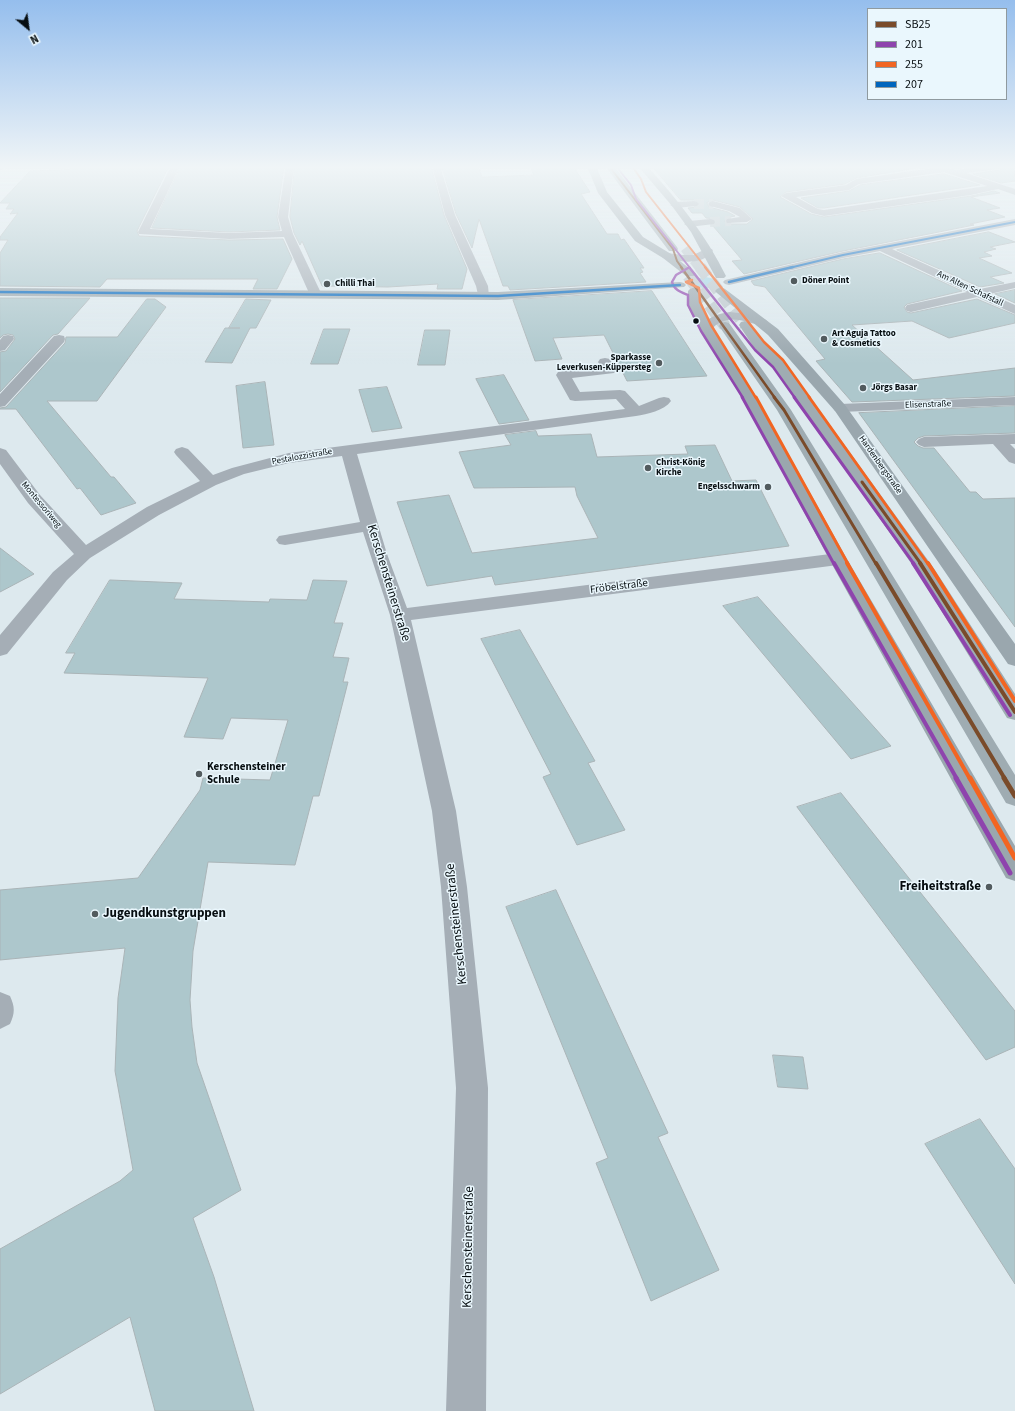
<!DOCTYPE html>
<html>
<head>
<meta charset="utf-8">
<style>
  body { margin:0 }
  #map { position:relative; width:1015px; height:1411px; overflow:hidden; background:#dde9ee; font-family:"Source Sans 3",sans-serif }
  canvas { display:block }
  .legend { position:absolute; left:867px; top:8px; width:140px; height:92px; box-sizing:border-box; background:#eaf7fd; border:1px solid #8f9a9f; margin:0; padding:5px 7px; list-style:none; font-size:12px; color:#070e11 }
  .legend li { display:flex; align-items:center; gap:8px; height:20px }
  .legend b { width:20px; border:1px solid #8f9a9f }
  .north { position:absolute; left:8px; top:8px; width:40px; height:40px; -webkit-text-stroke:3px #eaf7fd; paint-order:stroke; rotate:151deg; font-size:11px; font-weight:700; line-height:16px; text-align:center; color:#070e11 }
  .north::after { content:''; display:block; margin:auto; width:14px; height:18px; background:#070e11; clip-path:polygon(50% 0,100% 100%,50% 72%,0 100%) }
</style>
</head>
<body>
<div id="map">
<canvas width="1015" height="1411"></canvas>
<ul class="legend">
<li><b style="height:5px;background:#7a4b2a"></b>SB25</li>
<li><b style="height:5px;background:#8e44ad"></b>201</li>
<li><b style="height:5px;background:#f26522"></b>255</li>
<li><b style="height:5px;background:#0065bd"></b>207</li>
</ul>
<div class="north">N</div>
</div>
<script>
const g = document.querySelector('canvas').getContext('2d');
g.lineJoin = 'round';
function fillPath(path, color) { g.fillStyle = color; g.fill(path, 'evenodd'); }
function trace(path, color, width, dash) { g.strokeStyle = color; g.lineWidth = width; g.lineCap = dash ? 'butt' : 'round'; g.setLineDash(dash || []); g.stroke(path); }
function drawText(font, color, halo, rows, align = 'center') {
  g.font = font + ' "Source Sans 3",sans-serif'; g.lineWidth = 3; g.setLineDash([]); g.textBaseline = 'middle'; g.strokeStyle = halo; g.fillStyle = color; for (const [text, x, y, turn = 0] of rows) {
    g.save(); g.translate(x, y); g.rotate((+turn || 0) * Math.PI / 180); g.textAlign = isNaN(turn) ? turn : align; if (halo) g.strokeText(text, 0, 0); g.fillText(text, 0, 0); g.restore();
  }
}
fillPath(new Path2D(`
  M 706,277 L 715,279 L 719,283 L 718,285 C 710,290 698,289 691,283 L 692,279 Z`), '#a7d4e5');
const building = new Path2D(`
  M 75,166 L 169,166 L 137,231 L 139,236 L 229,240 L 283,239 L 292,259 L 277,289 L 253,289 L 258,279 L 107,279 L 100,287 L 0,286 L 0,253 L 8,240 L 0,240 L 0,237 L 18,213 L 10,214 L 14,209 L 6,209 L 10,203 L 0,203 L 30,171 L 63,170 L 74,168 Z
  M 181,166 L 284,166 L 277,217 L 280,230 L 229,232 L 152,228 Z
  M 295,166 L 431,166 L 444,215 L 467,269 L 462,289 L 437,289 L 438,284 L 388,287 L 322,286 L 302,241 L 300,245 L 294,233 L 290,217 Z
  M 442,166 L 478,166 L 482,177 L 534,175 L 530,166 L 573,166 L 590,192 L 581,194 L 607,234 L 618,234 L 621,240 L 624,239 L 644,268 L 640,268 L 643,272 L 640,273 L 646,282 L 510,290 L 508,286 L 503,286 L 479,219 L 472,248 L 456,214 Z
  M 652,166 L 929,166 L 856,178 L 845,184 L 786,192 L 780,197 L 811,214 L 824,217 L 971,196 L 994,191 L 1000,193 L 971,197 L 1000,208 L 987,210 L 1005,217 L 970,224 L 974,225 L 843,251 L 744,274 L 732,261 L 742,260 L 713,226 L 716,223 L 715,219 L 706,218 L 702,213 L 692,213 L 688,208 L 697,207 L 700,203 L 694,200 L 681,200 ZM 713,200 L 740,207 L 753,219 L 747,224 L 727,224 L 725,222 L 726,218 L 735,216 L 728,212 L 709,207 L 707,203 Z
  M 1004,166 L 1014,166 L 1015,181 L 1001,183 L 973,174 L 999,170 Z
  M 944,174 L 980,185 L 824,208 L 818,208 L 801,198 L 849,191 L 860,185 Z
  M 989,232 L 1015,242 L 990,247 L 996,249 L 984,252 L 992,256 L 979,258 L 1012,273 L 990,277 L 1004,283 L 980,287 L 897,250 Z
  M 880,253 L 962,291 L 907,304 L 904,307 L 907,312 L 911,313 L 977,299 L 1015,315 L 1015,323 L 949,338 L 912,321 L 852,325 L 913,380 L 1015,368 L 1015,396 L 852,402 L 816,361 L 825,359 L 765,287 L 754,285 L 751,281 L 843,259 Z
  M 1015,290 L 1015,303 L 995,294 Z
  M 652,291 L 707,376 L 627,381 L 604,335 L 553,338 L 562,359 L 535,361 L 513,300 Z
  M 0,298 L 90,298 L 58,334 L 53,335 L 0,392 L 0,352 L 6,351 L 15,339 L 13,335 L 8,334 L 3,335 L 0,338 Z
  M 147,299 L 155,299 L 166,307 L 97,401 L 47,401 L 111,477 L 114,477 L 136,503 L 101,515 L 80,488 L 77,489 L 16,409 L 0,409 L 0,408 L 6,407 L 65,343 L 66,337 L 117,337 Z
  M 246,299 L 271,300 L 256,328 L 250,328 L 232,363 L 205,362 L 225,328 L 240,328 L 229,328 Z
  M 324,329 L 350,329 L 338,364 L 311,364 Z
  M 425,330 L 450,330 L 445,365 L 418,365 Z
  M 504,375 L 529,420 L 499,424 L 476,379 Z
  M 265,382 L 274,445 L 243,448 L 236,386 Z
  M 387,387 L 402,428 L 372,432 L 359,390 Z
  M 1015,406 L 1015,433 L 924,436 L 918,438 L 914,442 L 918,446 L 923,448 L 934,448 L 970,492 L 976,492 L 983,499 L 1015,498 L 1015,627 L 859,413 Z
  M 536,431 L 538,436 L 591,434 L 597,457 L 688,454 L 685,446 L 715,445 L 732,481 L 756,480 L 789,546 L 495,585 L 492,576 L 427,586 L 397,502 L 449,495 L 472,553 L 598,538 L 577,496 L 575,487 L 474,488 L 459,452 L 511,445 L 505,435 Z
  M 0,548 L 34,574 L 0,592 Z
  M 110,580 L 182,583 L 174,599 L 269,602 L 270,599 L 307,600 L 313,580 L 347,581 L 334,623 L 343,623 L 333,657 L 349,658 L 343,682 L 348,682 L 319,796 L 313,796 L 295,865 L 208,862 L 193,951 L 190,1000 L 192,1027 L 197,1063 L 241,1190 L 193,1218 L 214,1277 L 254,1411 L 155,1411 L 130,1317 L 0,1394 L 0,1249 L 120,1181 L 133,1170 L 115,1071 L 118,998 L 125,948 L 0,960 L 0,890 L 138,878 L 200,790 L 203,778 L 270,780 L 288,720 L 231,718 L 223,739 L 184,737 L 208,678 L 64,673 L 75,653 L 66,653 Z
  M 758,597 L 841,690 L 891,746 L 851,759 L 723,606 Z
  M 520,630 L 595,761 L 588,763 L 625,830 L 577,845 L 543,777 L 551,774 L 481,639 Z
  M 841,793 L 1015,1011 L 1015,1047 L 986,1060 L 797,807 Z
  M 556,890 L 668,1133 L 658,1137 L 719,1270 L 651,1301 L 596,1163 L 608,1158 L 506,907 Z
  M 773,1055 L 803,1057 L 808,1089 L 778,1087 Z
  M 980,1119 L 1015,1169 L 1015,1284 L 925,1144 Z`);
fillPath(building, '#adc7cc');
trace(building, '#aab4b7', 1);
trace(new Path2D(`
  M 694,204 L 713,204
  M 710,222 L 731,221`), '#bdc8cd', 10, [10, 5]);
trace(new Path2D(`
  M 685,248 L 700,268`), '#bdc8cd', 10, [10, 5]);
trace(new Path2D(`
  M 700,267 L 745,325
  M 688,276 L 725,326`), '#bdc8cd', 12, [12, 6]);
fillPath(new Path2D(`
  M 0,166 L 12,166 L 0,170 Z
  M 171,166 L 180,166 L 150,229 L 229,233 L 282,231 L 278,217 L 286,166 L 294,166 L 288,217 L 293,234 L 321,293 L 319,296 L 311,296 L 309,293 L 284,237 L 229,239 L 139,234 L 138,232 Z
  M 432,166 L 440,166 L 455,215 L 488,286 L 489,296 L 487,299 L 479,299 L 476,286 L 445,215 Z
  M 930,166 L 944,166 L 955,170 L 978,166 L 1003,166 L 999,169 L 966,173 L 1015,189 L 1015,195 L 998,189 L 971,195 L 824,216 L 812,213 L 781,196 L 786,193 L 846,185 L 856,179 L 933,168 ZM 944,172 L 987,186 L 824,210 L 818,209 L 796,197 L 849,190 L 859,184 Z
  M 694,201 L 697,202 L 699,204 L 697,206 L 675,208 L 670,205 L 675,202 Z
  M 713,201 L 740,208 L 752,219 L 747,222 L 727,223 L 726,221 L 727,219 L 740,217 L 729,211 L 710,206 L 708,204 L 710,202 Z
  M 710,219 L 714,220 L 715,222 L 714,224 L 689,227 L 684,224 L 689,221 Z
  M 1015,219 L 1015,225 L 892,249 L 980,289 L 1015,282 L 1015,288 L 990,294 L 1015,305 L 1015,314 L 977,297 L 911,312 L 907,311 L 905,308 L 907,305 L 967,292 L 880,251 L 843,258 L 729,285 L 725,284 L 723,282 L 725,280 L 843,252 Z
  M 708,248 L 712,249 L 713,251 C 702,266 679,262 663,258 L 662,256 L 667,253 L 683,255 L 693,255 Z
  M 730,312 C 739,313 763,315 768,322 L 766,325 C 761,326 757,324 751,323 C 735,318 722,317 710,331 L 702,331 L 700,328 C 707,317 717,314 730,312 Z
  M 8,335 L 13,336 L 14,339 L 5,350 L 0,351 L 0,340 L 3,336 Z
  M 59,335 L 64,336 L 65,339 L 64,342 L 5,406 L 0,407 L 0,394 L 54,336 Z
  M 605,358 L 610,359 L 616,370 L 614,373 L 572,378 L 580,392 L 620,390 L 625,391 L 639,406 L 659,398 L 664,397 L 669,398 L 671,401 C 664,411 647,414 636,416 L 357,454 L 387,554 L 407,608 L 838,553 L 844,555 L 847,559 L 844,563 L 838,565 L 411,620 L 456,811 L 467,887 L 488,1088 L 486,1411 L 446,1411 L 456,1088 L 441,887 L 432,811 L 390,615 L 363,532 L 285,545 L 279,544 L 276,540 L 279,536 L 285,535 L 360,522 L 342,456 L 289,463 L 244,474 L 216,485 L 159,515 L 90,558 L 67,580 L 7,654 L 0,656 L 0,635 L 53,572 L 74,554 L 28,503 L 0,464 L 0,448 L 6,450 L 40,495 L 86,545 L 147,507 L 200,481 L 176,455 L 174,452 L 176,449 L 182,447 L 188,449 L 213,475 L 232,468 L 289,453 L 625,409 L 616,399 L 575,401 L 570,400 L 556,375 L 558,372 L 563,371 L 601,367 L 598,362 L 600,359 Z
  M 1015,397 L 1015,405 L 840,412 L 835,411 L 833,408 L 835,405 L 840,404 Z
  M 1015,434 L 1015,444 L 1010,444 L 1015,449 L 1015,464 L 1009,462 L 993,444 L 924,447 L 919,445 L 916,442 L 919,439 L 924,437 Z
  M 0,992 L 10,996 C 15,1007 15,1013 10,1024 L 0,1029 Z`), '#a5aeb6');
fillPath(new Path2D(`
  M 587,166 L 596,166 L 607,192 L 643,237 L 671,254 L 694,272 L 696,274 L 694,276 L 686,276 L 663,258 L 635,241 L 598,193 Z
  M 638,166 L 647,166 C 678,200 706,235 726,276 L 724,278 L 716,278 L 691,232 L 672,206 Z
  M 680,282 L 684,283 L 686,285 L 684,287 L 498,300 L 0,296 L 0,288 L 498,292 Z
  M 694,287 L 698,289 L 700,291 L 700,303 L 712,328 L 760,403 L 847,559 L 1015,846 L 1015,881 L 1006,878 L 829,559 L 746,403 L 700,328 L 688,303 L 688,291 L 690,289 Z
  M 721,287 L 725,289 L 778,329 L 845,405 L 1015,644 L 1015,666 L 1008,664 L 835,411 L 768,335 L 717,293 L 715,291 L 717,289 Z`), '#9aa7ae');
fillPath(new Path2D(`
  M 605,166 L 614,166 L 677,247 L 678,249 L 677,251 L 669,251 Z
  M 745,321 L 749,322 L 765,343 L 783,360 L 935,570 L 1015,694 L 1015,720 L 1007,718 L 920,576 L 773,366 L 755,349 L 739,325 L 741,322 Z
  M 725,322 L 729,323 L 791,410 L 1015,775 L 1015,806 L 1006,803 L 777,410 L 719,326 L 721,323 Z`), '#9facb2');
trace(new Path2D(`
  M 609,166 L 673,249 L 677,261 L 682,268`), '#7a4b2a', 2);
trace(new Path2D(`
  M 681,267 L 775,398`), '#7a4b2a', 2.5);
trace(new Path2D(`
  M 774,397 L 784,410 L 876,564
  M 862,482 L 921,564`), '#7a4b2a', 3);
trace(new Path2D(`
  M 876,563 L 1005,779
  M 920,563 L 1015,712`), '#7a4b2a', 4);
trace(new Path2D(`
  M 1004,778 L 1015,796`), '#7a4b2a', 5);
trace(new Path2D(`
  M 619,170 L 631,185 L 636,199 L 690,268`), '#8e44ad', 2);
trace(new Path2D(`
  M 689,267 L 755,350 L 773,367 L 795,398
  M 688,268 L 676,275 L 672,282 C 674,290 681,292 688,295 L 688,305 L 701,331 L 743,398`), '#8e44ad', 2.5);
trace(new Path2D(`
  M 742,397 L 834,564
  M 794,397 L 914,564`), '#8e44ad', 3);
trace(new Path2D(`
  M 834,563 L 957,779
  M 913,563 L 1010,715`), '#8e44ad', 4);
trace(new Path2D(`
  M 956,778 L 1010,873`), '#8e44ad', 5);
trace(new Path2D(`
  M 632,166 L 641,179 L 646,192 L 706,268`), '#f26522', 2);
trace(new Path2D(`
  M 705,267 L 764,342 L 783,360 L 810,398
  M 692,280 L 686,282 L 699,288 L 700,302 L 711,325 L 756,398`), '#f26522', 2.5);
trace(new Path2D(`
  M 756,397 L 848,564
  M 809,397 L 928,564`), '#f26522', 3);
trace(new Path2D(`
  M 847,563 L 970,779
  M 928,563 L 1015,701`), '#f26522', 4);
trace(new Path2D(`
  M 970,778 L 1015,858`), '#f26522', 5);
trace(new Path2D(`
  M 789,268 L 843,255 L 1015,222`), '#0065bd', 2);
trace(new Path2D(`
  M 729,282 L 793,267
  M 0,292 L 498,296 L 680,285`), '#0065bd', 2.5);
const sky = g.createLinearGradient(0, 0, 0, 364);
sky.addColorStop(0, '#95beed');
sky.addColorStop(0.46, '#f0f5f7');
sky.addColorStop(1, '#f0f5f700');
g.fillStyle = sky;
g.fillRect(0, 0, 1015, 364);
for (const [x, y, r, color] of [
  [794,281,4,"#525b5e"],
  [327,284,4,"#525b5e"],
  [696,321,3.5,"#070e11"],
  [824,339,4,"#525b5e"],
  [659,363,4,"#525b5e"],
  [863,388,4,"#525b5e"],
  [648,468,4,"#525b5e"],
  [768,487,4,"#525b5e"],
  [199,774,4,"#525b5e"],
  [989,887,4,"#525b5e"],
  [95,914,4,"#525b5e"]
]) { const dot = new Path2D(); dot.arc(x, y, r, 0, 2 * Math.PI); g.fillStyle = color; g.fill(dot); trace(dot, '#eaf7fd', 1.5); }
drawText('bold 9px', '#070e11', '#eaf7fd', [
  ["Döner Point",802,281],
  ["Chilli Thai",335,284],
  ["Art Aguja Tattoo",832,334],
  ["& Cosmetics",832,344],
  ["Sparkasse",651,358,"right"],
  ["Leverkusen-Küppersteg",651,368,"right"],
  ["Jörgs Basar",871,388],
  ["Christ-König",656,463],
  ["Kirche",656,473],
  ["Engelsschwarm",760,487,"right"]
], 'left');
drawText('9px', '#070e11', '#eaf7fd', [
  ["Am Alten Schafstall",970,289,25],
  ["Elisenstraße",928,405,-2],
  ["Pestalozzistraße",302,457,-10],
  ["Hardenbergstraße",880,465,55],
  ["Montessoriweg",41,505,50]
]);
drawText('11px', '#070e11', '#eaf7fd', [
  ["Fröbelstraße",619,587,-7]
]);
drawText('bold 11px', '#070e11', '#eaf7fd', [
  ["Kerschensteiner",207,768],
  ["Schule",207,781]
], 'left');
drawText('13px', '#070e11', '#eaf7fd', [
  ["Kerschensteinerstraße",388,583,73],
  ["Kerschensteinerstraße",457,924,-96],
  ["Kerschensteinerstraße",469,1247,-89]
]);
drawText('bold 13px', '#070e11', '#eaf7fd', [
  ["Freiheitstraße",981,887],
  ["Jugendkunstgruppen",103,914,"left"]
], 'right');
</script>
</body>
</html>
